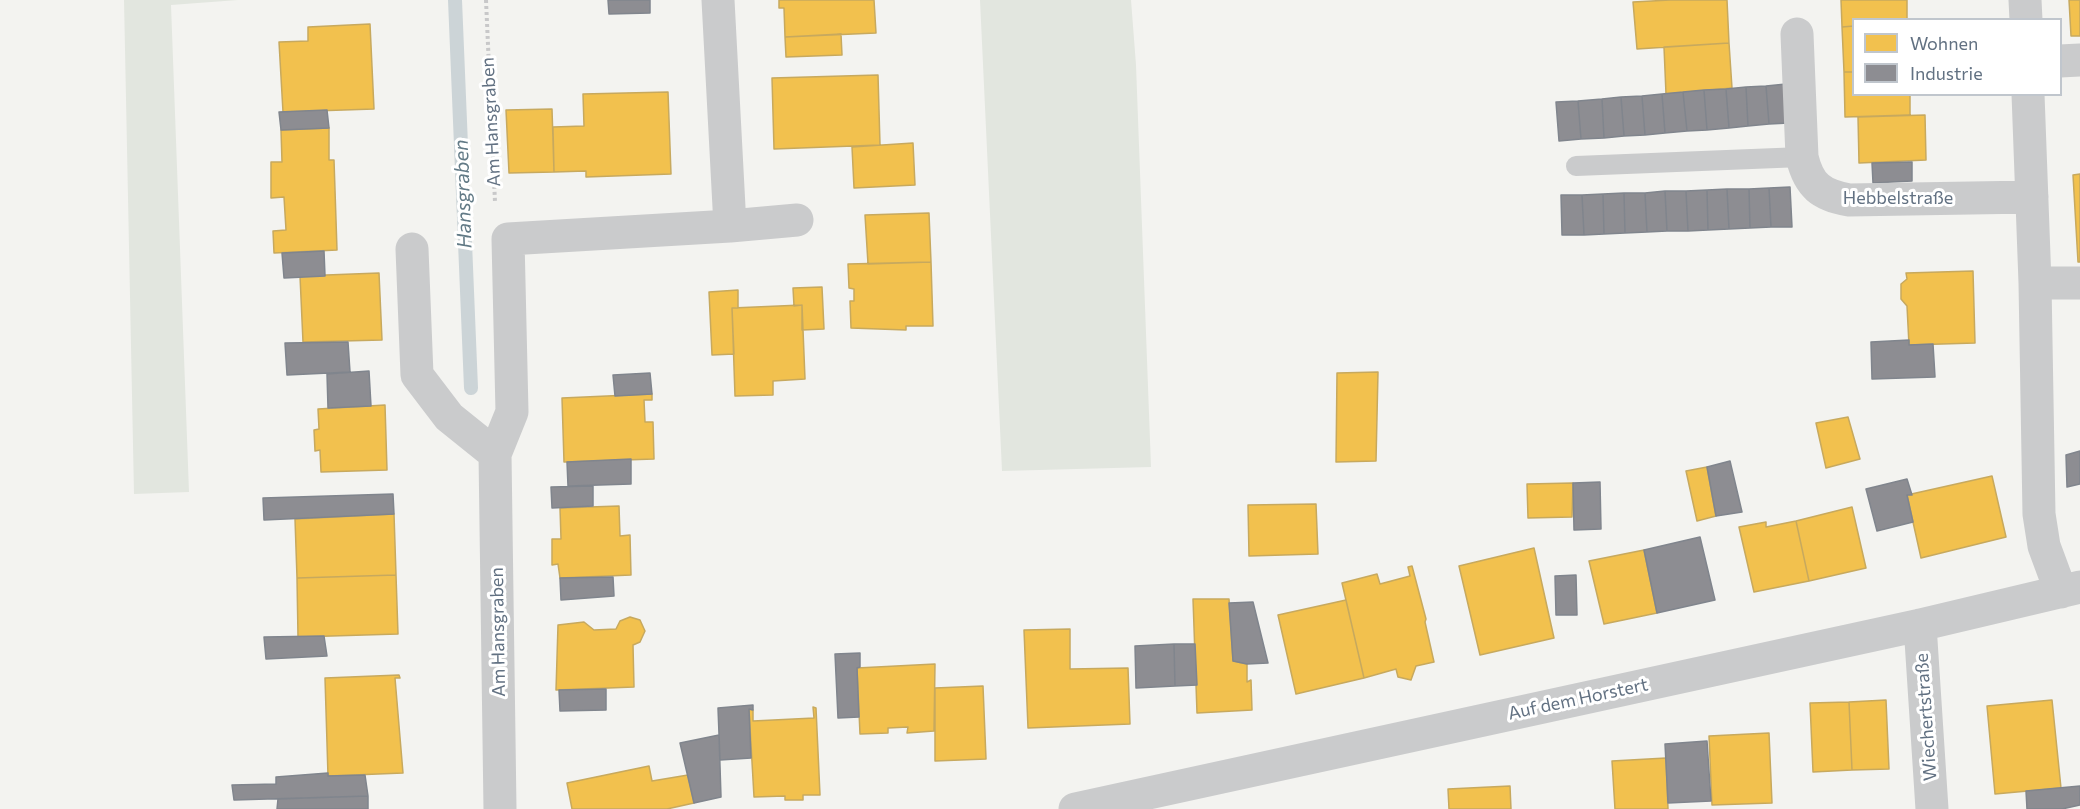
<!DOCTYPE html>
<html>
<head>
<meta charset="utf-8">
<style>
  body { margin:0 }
  #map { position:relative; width:2080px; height:809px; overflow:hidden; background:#f3f3f0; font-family:Commissioner,sans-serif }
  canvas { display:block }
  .legend { position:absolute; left:1852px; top:18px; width:210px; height:78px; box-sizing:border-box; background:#fff; border:2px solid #c0c6cd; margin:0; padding:8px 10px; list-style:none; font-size:18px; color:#627182 }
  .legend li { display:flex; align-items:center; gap:12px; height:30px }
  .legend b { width:30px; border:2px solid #c0c6cd }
</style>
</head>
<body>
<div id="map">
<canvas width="2080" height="809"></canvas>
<ul class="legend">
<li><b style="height:16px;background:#f2c14e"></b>Wohnen</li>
<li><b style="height:16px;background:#8d8d92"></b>Industrie</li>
</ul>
</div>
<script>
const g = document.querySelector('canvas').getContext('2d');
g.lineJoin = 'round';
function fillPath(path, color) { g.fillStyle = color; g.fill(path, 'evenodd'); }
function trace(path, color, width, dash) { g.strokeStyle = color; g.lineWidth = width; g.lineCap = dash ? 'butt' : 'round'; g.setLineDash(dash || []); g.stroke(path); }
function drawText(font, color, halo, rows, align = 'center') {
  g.font = font + ' Commissioner,sans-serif'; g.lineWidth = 6; g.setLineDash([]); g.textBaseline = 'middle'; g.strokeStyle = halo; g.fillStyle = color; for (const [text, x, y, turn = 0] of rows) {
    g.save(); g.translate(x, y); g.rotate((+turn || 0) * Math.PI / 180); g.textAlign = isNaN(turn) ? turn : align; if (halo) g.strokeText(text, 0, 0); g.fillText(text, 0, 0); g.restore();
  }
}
fillPath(new Path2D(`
  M 124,0 L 238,0 L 171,5 L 189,492 L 134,494 Z
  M 980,0 L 1131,0 L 1136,65 L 1151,467 L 1002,471 Z`), '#e2e6df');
const homes = new Path2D(`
  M 779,0 L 874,0 L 876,33 L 785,37 L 784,8 L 779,8 Z
  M 1670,0 L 1727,0 L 1729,43 L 1637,49 L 1633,2 Z
  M 1841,0 L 1907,0 L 1907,20 L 1854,20 L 1854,26 L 1842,27 Z
  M 2069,0 L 2080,0 L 2080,36 L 2071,36 Z
  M 370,24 L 374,109 L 283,112 L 279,42 L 308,41 L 308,27 Z
  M 1854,26 L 1854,72 L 1844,72 L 1842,27 Z
  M 841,34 L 842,55 L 786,57 L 785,37 Z
  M 1729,43 L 1732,88 L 1666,94 L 1664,47 Z
  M 1844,72 L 1854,72 L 1854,94 L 1910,94 L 1910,115 L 1845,117 Z
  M 878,75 L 880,145 L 774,149 L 772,78 Z
  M 668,92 L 671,174 L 586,177 L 586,171 L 554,172 L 553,127 L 584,126 L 583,94 Z
  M 552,109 L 554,172 L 509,173 L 506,110 Z
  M 1925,115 L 1926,160 L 1859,163 L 1858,117 Z
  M 329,128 L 329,160 L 334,160 L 337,250 L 274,253 L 273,231 L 286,230 L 284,197 L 271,198 L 271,162 L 282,162 L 281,130 Z
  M 913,143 L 915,185 L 854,188 L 852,147 Z
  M 2080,174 L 2080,262 L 2078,262 L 2073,175 Z
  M 929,213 L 931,262 L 868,264 L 865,215 Z
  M 931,262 L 933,326 L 906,326 L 906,330 L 851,328 L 850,301 L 854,301 L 854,289 L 849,288 L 848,264 Z
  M 1973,271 L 1975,343 L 1909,345 L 1907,306 L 1901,299 L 1901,284 L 1907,279 L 1906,273 Z
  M 379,273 L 382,340 L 303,342 L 300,276 Z
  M 822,287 L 824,329 L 802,330 L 802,305 L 794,306 L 793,288 Z
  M 738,290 L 738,308 L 732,308 L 734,354 L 712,355 L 709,292 Z
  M 802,305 L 805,379 L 773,381 L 773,395 L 735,396 L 732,308 Z
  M 1378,372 L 1376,461 L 1336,462 L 1337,373 Z
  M 652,394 L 652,400 L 644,400 L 645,422 L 653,422 L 654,459 L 564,462 L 562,398 Z
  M 385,405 L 387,470 L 321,472 L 320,450 L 315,451 L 314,430 L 319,429 L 318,409 Z
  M 1848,417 L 1860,459 L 1826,468 L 1816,423 Z
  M 1707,467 L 1716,516 L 1697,521 L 1686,471 Z
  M 1992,476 L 2006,537 L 1921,558 L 1907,495 Z
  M 1573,483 L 1572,517 L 1528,518 L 1527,484 Z
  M 1316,504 L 1318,554 L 1249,556 L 1248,505 Z
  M 619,506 L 620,536 L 630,535 L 631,575 L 560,578 L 558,564 L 552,565 L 552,539 L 561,539 L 560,508 Z
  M 1852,507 L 1866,568 L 1809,581 L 1796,521 Z
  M 394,514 L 396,575 L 297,578 L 295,519 Z
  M 1796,521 L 1809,581 L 1754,592 L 1739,527 L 1766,522 L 1766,527 Z
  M 1534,548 L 1554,638 L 1480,655 L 1459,566 Z
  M 1644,550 L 1657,613 L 1604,624 L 1589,561 Z
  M 1412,566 L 1426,619 L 1425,622 L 1434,662 L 1416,666 L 1411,680 L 1398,677 L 1396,669 L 1364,678 L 1342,583 L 1377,574 L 1380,584 L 1410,576 L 1408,567 Z
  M 396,575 L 398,634 L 298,637 L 297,578 Z
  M 1193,599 L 1229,599 L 1233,661 L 1247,664 L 1247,682 L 1251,680 L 1252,710 L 1197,713 Z
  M 1346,600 L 1364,678 L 1296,694 L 1278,615 Z
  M 630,617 L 640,620 L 645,631 L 640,642 L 633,645 L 634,687 L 556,690 L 558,625 L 584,622 L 594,630 L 616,629 L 620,621 Z
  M 1070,629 L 1070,669 L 1128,668 L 1130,724 L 1028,728 L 1024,630 Z
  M 935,664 L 934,731 L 907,733 L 908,727 L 888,728 L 888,733 L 860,734 L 857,668 Z
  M 399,675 L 400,678 L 395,678 L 403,773 L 328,776 L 325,678 Z
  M 983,686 L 986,759 L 935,761 L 935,688 Z
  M 1886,700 L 1889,769 L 1852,770 L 1849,702 Z
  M 2052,700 L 2061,788 L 1995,794 L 1987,706 Z
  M 1849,702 L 1852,770 L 1813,772 L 1810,703 Z
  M 813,707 L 816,708 L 820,795 L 803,795 L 803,800 L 785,800 L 785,796 L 754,797 L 749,709 L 753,710 L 753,721 L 814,718 Z
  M 1769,733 L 1772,803 L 1712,805 L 1709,736 Z
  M 1666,758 L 1668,809 L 1615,809 L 1612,761 Z
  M 649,766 L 652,781 L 688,775 L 694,803 L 667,809 L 572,809 L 567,783 Z
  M 1510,786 L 1511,809 L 1449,809 L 1448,789 Z`);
fillPath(homes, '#f2c14e');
trace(homes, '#c7a95e', 1.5);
const industry = new Path2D(`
  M 608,0 L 650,0 L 650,13 L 609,14 Z
  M 1786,84 L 1789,123 L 1769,124 L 1766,86 Z
  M 1766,86 L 1769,124 L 1748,126 L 1746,87 Z
  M 1746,87 L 1748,126 L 1729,128 L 1726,89 Z
  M 1726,89 L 1729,128 L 1707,130 L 1704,90 Z
  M 1704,90 L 1707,130 L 1687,131 L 1683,92 Z
  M 1683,92 L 1687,131 L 1665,133 L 1662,94 Z
  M 1662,94 L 1665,133 L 1645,135 L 1642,96 Z
  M 1642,96 L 1645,135 L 1624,136 L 1621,97 Z
  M 1621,97 L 1624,136 L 1604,138 L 1602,99 Z
  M 1602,99 L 1604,138 L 1581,139 L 1578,101 Z
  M 1578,101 L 1581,139 L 1559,141 L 1556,102 Z
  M 327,110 L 329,128 L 281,130 L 279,112 Z
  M 1912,162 L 1912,181 L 1873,183 L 1872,163 Z
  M 1790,187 L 1792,227 L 1771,227 L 1769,188 Z
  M 1769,188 L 1771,227 L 1750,228 L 1749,189 Z
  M 1727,189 L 1729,229 L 1708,230 L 1707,190 Z
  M 1727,189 L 1749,189 L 1750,228 L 1729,229 Z
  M 1707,190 L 1708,230 L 1688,231 L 1686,191 Z
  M 1665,191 L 1667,231 L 1647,232 L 1645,193 Z
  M 1665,191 L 1686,191 L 1688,231 L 1667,231 Z
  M 1624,193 L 1645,193 L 1647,232 L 1625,233 Z
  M 1624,193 L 1625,233 L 1604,234 L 1603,194 Z
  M 1603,194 L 1604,234 L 1584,235 L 1582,195 Z
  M 1561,195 L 1582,195 L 1584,235 L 1562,235 Z
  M 324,251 L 325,276 L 284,278 L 282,253 Z
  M 1909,340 L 1909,345 L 1933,344 L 1935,377 L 1872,379 L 1871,342 Z
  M 348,342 L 350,372 L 287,375 L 285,343 Z
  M 369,371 L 371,406 L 328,408 L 327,374 Z
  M 650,373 L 652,394 L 615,396 L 613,375 Z
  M 2080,451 L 2080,484 L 2067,487 L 2066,455 Z
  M 631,459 L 631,484 L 568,486 L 567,462 Z
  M 1730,461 L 1742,512 L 1716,516 L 1707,467 Z
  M 1907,479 L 1912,495 L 1907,495 L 1913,522 L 1877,531 L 1866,489 Z
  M 1600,482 L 1601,529 L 1574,530 L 1573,483 Z
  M 593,486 L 593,506 L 552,508 L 551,487 Z
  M 393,494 L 394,514 L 264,520 L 263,498 Z
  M 1700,537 L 1715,600 L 1657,613 L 1644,550 Z
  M 1576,575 L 1577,615 L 1556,615 L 1555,576 Z
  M 613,577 L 614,596 L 561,600 L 560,578 Z
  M 1253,602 L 1268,663 L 1247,664 L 1233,661 L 1229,603 Z
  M 324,636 L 327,656 L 266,659 L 264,637 Z
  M 1174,644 L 1175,686 L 1136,688 L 1135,646 Z
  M 1174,644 L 1195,644 L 1197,685 L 1175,686 Z
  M 860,653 L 860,667 L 857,668 L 859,717 L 838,718 L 835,654 Z
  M 606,689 L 606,710 L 560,711 L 559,690 Z
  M 753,705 L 753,710 L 749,709 L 751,758 L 720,760 L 718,708 Z
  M 719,735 L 721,797 L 694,803 L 680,743 Z
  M 1707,741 L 1711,801 L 1668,803 L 1665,744 Z
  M 328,773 L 328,776 L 365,775 L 368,796 L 234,800 L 232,785 L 276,784 L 276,777 Z
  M 2080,786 L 2080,805 L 2062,809 L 2027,809 L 2026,791 Z
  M 368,796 L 368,809 L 277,809 L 278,799 Z`);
fillPath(industry, '#8d8d92');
trace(industry, '#80858d', 1.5);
trace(new Path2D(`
  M 455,0 L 471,388`), '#ccd4d7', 14);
trace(new Path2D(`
  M 486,0 L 495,202`), '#c8c8c9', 4, [3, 3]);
trace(new Path2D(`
  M 1576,166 L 1802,157`), '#cacbcc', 20);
trace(new Path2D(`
  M 2025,0 L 2026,20
  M 1797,34 L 1802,157 C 1809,186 1821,195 1849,200 L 2032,197
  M 2060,61 L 2080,60
  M 2028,94 L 2035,283 L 2039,514 L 2044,546 L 2061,592
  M 730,226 L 797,220
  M 412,249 L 417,375 L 449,417 L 495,454
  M 2035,283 L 2080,283
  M 1920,625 L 1932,809
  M 500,809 L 495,454 L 512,412 L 508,239 L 730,226 L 718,0
  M 1075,809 L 1920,625 L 2080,587`), '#cacbcc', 33);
drawText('18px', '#627182', '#fff', [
  ["Am Hansgraben",491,122,-93],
  ["Hebbelstraße",1898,198],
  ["Am Hansgraben",498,632,-91],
  ["Auf dem Horstert",1578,699,-12],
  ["Wiechertstraße",1926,717,-94]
]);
drawText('italic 20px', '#627a86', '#fff', [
  ["Hansgraben",463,194,-92]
]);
</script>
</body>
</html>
